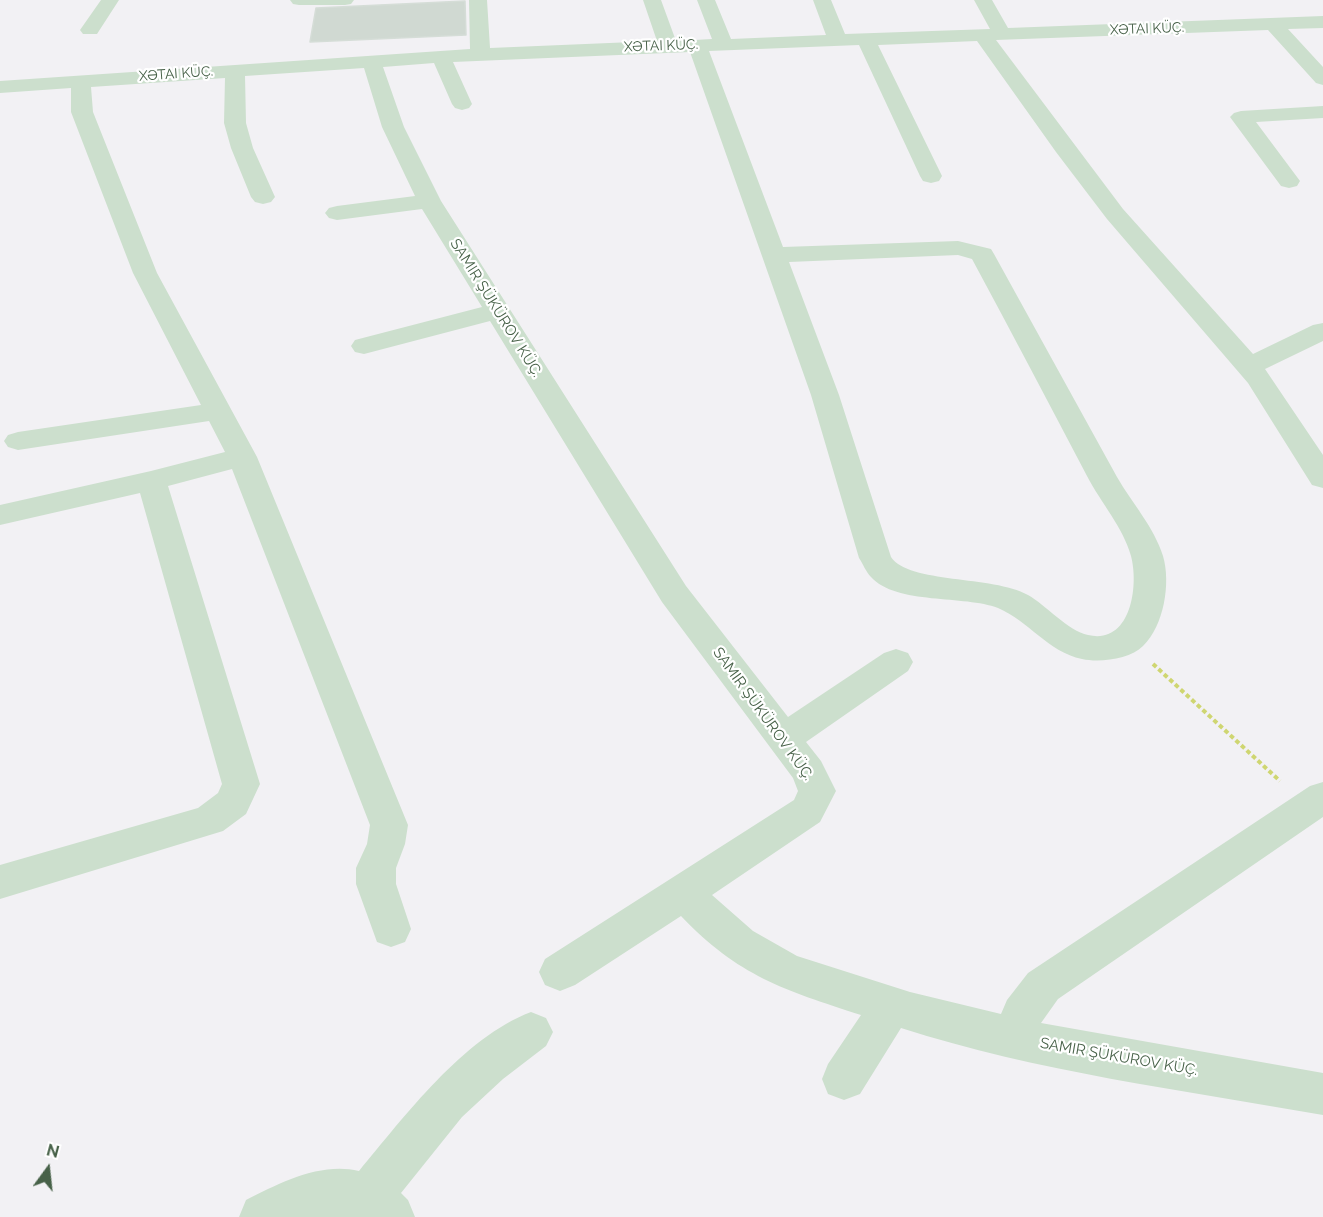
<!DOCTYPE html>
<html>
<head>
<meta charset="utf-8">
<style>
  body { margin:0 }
  #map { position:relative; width:1323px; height:1217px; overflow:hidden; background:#f2f1f4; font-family:Raleway,sans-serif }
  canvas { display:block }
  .north { position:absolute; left:18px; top:1139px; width:60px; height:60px; -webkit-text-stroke:4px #fff; paint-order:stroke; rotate:15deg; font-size:16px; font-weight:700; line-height:24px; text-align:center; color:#476148 }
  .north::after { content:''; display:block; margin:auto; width:21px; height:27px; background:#476148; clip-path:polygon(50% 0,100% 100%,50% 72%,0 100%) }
</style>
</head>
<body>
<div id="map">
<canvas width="1323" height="1217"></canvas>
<div class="north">N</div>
</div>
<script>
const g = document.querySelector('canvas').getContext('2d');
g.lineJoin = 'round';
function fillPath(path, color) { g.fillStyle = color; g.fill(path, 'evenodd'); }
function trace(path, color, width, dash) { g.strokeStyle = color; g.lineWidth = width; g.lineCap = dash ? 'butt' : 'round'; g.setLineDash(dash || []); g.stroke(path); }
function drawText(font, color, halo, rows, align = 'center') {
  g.font = font + ' Raleway,sans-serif'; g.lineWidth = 4.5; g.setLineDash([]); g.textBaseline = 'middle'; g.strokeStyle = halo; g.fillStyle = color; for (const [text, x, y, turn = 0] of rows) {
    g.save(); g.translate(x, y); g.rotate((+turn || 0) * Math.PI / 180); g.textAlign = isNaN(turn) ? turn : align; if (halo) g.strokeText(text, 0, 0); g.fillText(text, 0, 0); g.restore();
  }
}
const building = new Path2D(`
  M 465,1 L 466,35 L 310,42 L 316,8 Z`);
fillPath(building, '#d0d9d2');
trace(building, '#d5ddd7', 1.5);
trace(new Path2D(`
  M 1153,664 L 1280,781`), '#cfd671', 4, [4.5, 3]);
fillPath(new Path2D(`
  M 101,0 L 119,0 L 97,34 L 83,34 L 80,30 Z
  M 290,0 L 354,0 L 351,4 L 345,5 L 299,5 L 293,4 Z
  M 469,0 L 487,0 L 490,48 L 657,41 L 643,0 L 661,0 L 676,41 L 712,39 L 697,0 L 715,0 L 731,39 L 826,35 L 813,0 L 831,0 L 845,34 L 990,29 L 974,0 L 992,0 L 1008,28 L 1323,16 L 1323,28 L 1288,29 L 1323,67 L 1323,85 L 1316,83 L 1268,30 L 996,40 L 1123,209 L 1253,354 L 1313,325 L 1323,323 L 1323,341 L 1265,369 L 1323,455 L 1323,488 L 1312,485 L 1248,383 L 1107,219 L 1056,152 L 977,41 L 878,45 L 942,176 L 939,181 L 931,183 L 923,181 L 920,176 L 859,45 L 709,51 L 783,247 L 958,241 L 991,249 L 994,254 C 1035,328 1076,403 1117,477 C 1132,503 1154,527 1163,556 C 1171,583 1164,626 1143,646 C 1130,659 1100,663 1082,659 C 1048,652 1029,621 998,608 C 965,595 896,605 871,577 C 866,572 863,564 859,558 L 811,395 L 690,52 L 453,62 L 472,104 L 469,108 L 462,110 L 455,108 L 452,104 L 434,63 L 383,67 L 404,127 L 441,201 L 686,586 L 788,717 L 884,653 L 896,649 L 908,653 L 913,662 L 908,671 L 806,742 L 821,761 L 836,791 L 820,822 L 712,895 L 753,931 L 797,956 L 910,992 L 1001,1014 L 1007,1000 L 1028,973 L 1310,786 L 1323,782 L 1323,817 L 1058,999 L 1041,1023 L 1323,1073 L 1323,1115 C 1182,1090 1038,1072 901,1028 L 860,1094 L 844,1100 L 828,1094 L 822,1079 L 828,1064 L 861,1015 C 784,990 738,976 681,916 L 575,985 L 560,991 L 545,985 L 539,972 L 545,959 L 794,800 L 798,791 L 793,778 L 662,602 L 490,321 L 364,354 L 355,352 L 351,346 L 355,340 L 482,307 L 422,209 L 337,220 L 329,218 L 325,213 L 329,208 L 337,206 L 415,196 L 382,127 L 364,68 L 245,76 L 246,123 L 253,148 L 275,197 L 271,202 L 263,204 L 255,202 L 251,197 L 231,148 L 224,123 L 225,78 L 91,87 L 93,112 L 157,273 L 257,457 L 408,825 L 405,844 L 396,868 L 396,884 L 411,929 L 405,942 L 391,947 L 377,942 L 356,884 L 356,868 L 367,844 L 370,825 L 232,469 L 168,486 L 260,784 L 246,814 L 223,831 L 0,899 L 0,865 L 198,808 L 218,793 L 222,784 L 140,493 L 0,525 L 0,505 L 151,471 L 225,452 L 209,421 L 18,450 L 8,447 L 4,441 L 8,435 L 18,432 L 201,405 L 133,273 L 71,112 L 71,88 L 0,93 L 0,81 L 470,49 ZM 958,255 L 972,259 C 1011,331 1049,404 1087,476 C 1101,503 1123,527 1131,556 C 1139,586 1131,645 1088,635 C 1068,631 1046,605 1028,595 C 992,575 909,584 891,557 L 839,395 L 789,262 Z
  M 1323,106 L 1323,118 L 1256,122 L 1300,181 L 1297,186 L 1289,188 L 1281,186 L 1230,117 L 1234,113 L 1241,111 Z
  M 531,1012 L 546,1018 L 553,1032 L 546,1046 L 503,1079 L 462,1117 L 401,1193 L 408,1200 L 415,1217 L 239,1217 L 246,1200 C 280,1183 320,1162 359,1171 C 405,1116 463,1038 531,1012 Z`), '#ccdfcd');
drawText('14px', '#476148', '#fff', [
  ["XƏTAI KÜÇ.",1147,29,-2],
  ["XƏTAI KÜÇ.",661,46,-2],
  ["XƏTAI KÜÇ.",176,74,-4]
]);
drawText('15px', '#476148', '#fff', [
  ["SAMIR ŞÜKÜROV KÜÇ.",496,308,58],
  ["SAMIR ŞÜKÜROV KÜÇ.",763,714,54],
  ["SAMIR ŞÜKÜROV KÜÇ.",1119,1057,10]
]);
</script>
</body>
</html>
